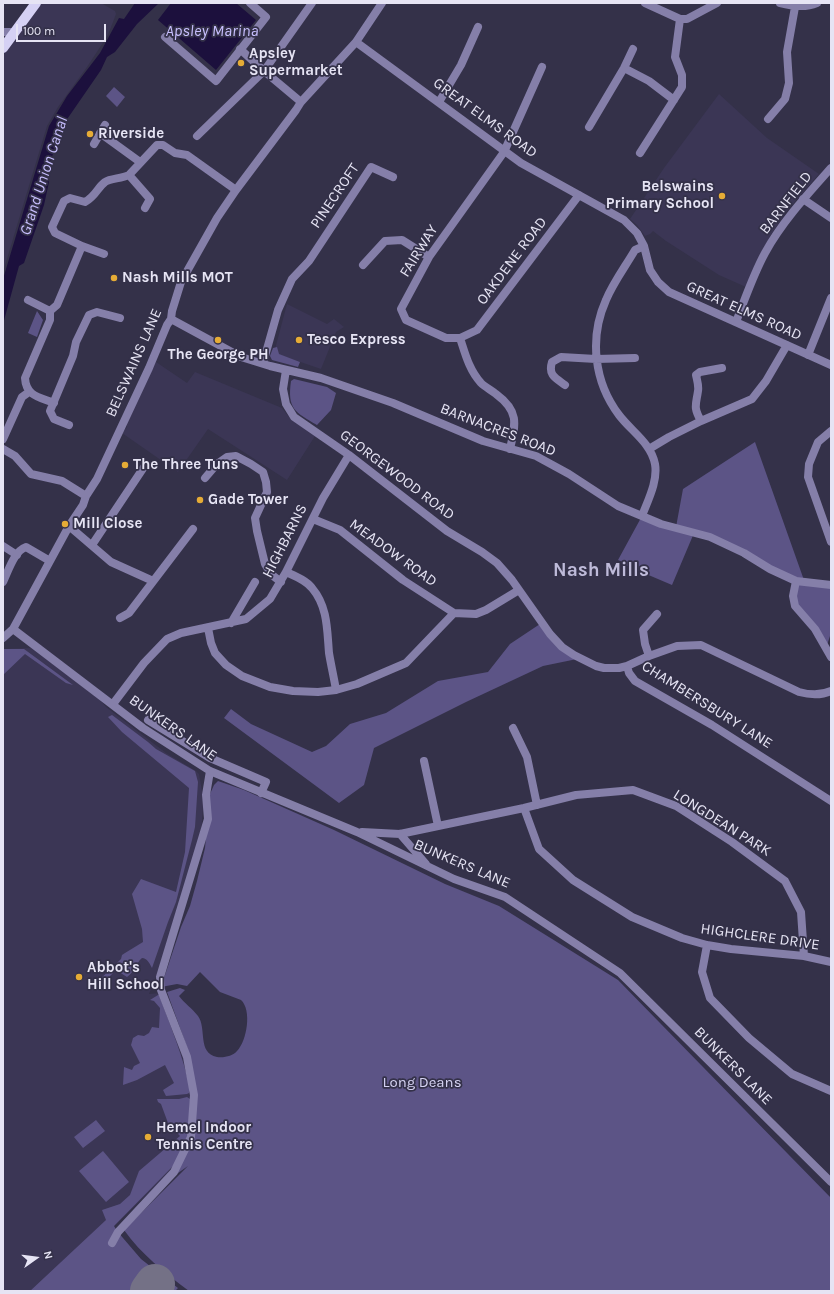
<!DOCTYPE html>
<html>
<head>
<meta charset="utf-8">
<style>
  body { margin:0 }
  #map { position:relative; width:834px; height:1294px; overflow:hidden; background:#343149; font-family:Karla,sans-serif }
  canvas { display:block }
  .frame { position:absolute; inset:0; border:4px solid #e6e4f4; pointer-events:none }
  .north { position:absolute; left:16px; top:1238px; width:40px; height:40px; -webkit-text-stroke:3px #343149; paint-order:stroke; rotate:76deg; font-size:11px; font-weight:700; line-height:16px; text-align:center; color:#e6e4f4 }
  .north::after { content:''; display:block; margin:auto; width:14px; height:18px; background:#e6e4f4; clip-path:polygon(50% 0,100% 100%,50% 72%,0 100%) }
  .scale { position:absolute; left:16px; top:24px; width:90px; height:18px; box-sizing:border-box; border:2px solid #e6e4f4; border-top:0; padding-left:5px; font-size:12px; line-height:14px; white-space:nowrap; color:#e6e4f4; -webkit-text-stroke:3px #343149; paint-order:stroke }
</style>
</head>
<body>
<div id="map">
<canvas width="834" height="1294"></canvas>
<div class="frame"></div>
<div class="north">N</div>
<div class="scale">100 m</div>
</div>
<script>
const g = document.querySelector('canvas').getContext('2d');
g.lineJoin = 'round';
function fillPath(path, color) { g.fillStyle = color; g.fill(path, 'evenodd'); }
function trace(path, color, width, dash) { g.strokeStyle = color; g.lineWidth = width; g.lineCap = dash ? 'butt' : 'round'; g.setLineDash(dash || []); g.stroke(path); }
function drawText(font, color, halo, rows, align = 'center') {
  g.font = font + ' Karla,sans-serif'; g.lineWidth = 3.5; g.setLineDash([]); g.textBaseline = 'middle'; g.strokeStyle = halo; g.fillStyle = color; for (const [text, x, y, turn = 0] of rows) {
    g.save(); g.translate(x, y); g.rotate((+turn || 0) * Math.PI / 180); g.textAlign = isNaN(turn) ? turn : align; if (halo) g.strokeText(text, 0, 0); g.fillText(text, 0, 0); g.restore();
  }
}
fillPath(new Path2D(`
  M 36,3 L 101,3 L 115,11 L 116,14 L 108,35 L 87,67 L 58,107 L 47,126 L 3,272 L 3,48 Z
  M 719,94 L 767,138 L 819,174 L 787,211 L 772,233 L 763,249 L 746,287 L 719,275 L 666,241 L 653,231 L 650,234 L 645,236 L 637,225 L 630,219 L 664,168 Z
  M 287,304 L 327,324 L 334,319 L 344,327 L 336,332 L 321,369 L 274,353 Z
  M 156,362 L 187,383 L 195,372 L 282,408 L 289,417 L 315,436 L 287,480 L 208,429 L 178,472 L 122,433 L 127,427 L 126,422 Z
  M 31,648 L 101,698 L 100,700 L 106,707 L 166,753 L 196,771 L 199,774 L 202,791 L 203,807 L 201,835 L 163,960 L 149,994 L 161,993 L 184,1059 L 192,1088 L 188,1144 L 168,1174 L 114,1226 L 108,1219 L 30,1291 L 3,1291 L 3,649 Z`), '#3b3655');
fillPath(new Path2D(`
  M 114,87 L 125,97 L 117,107 L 106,96 Z
  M 37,311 L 43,320 L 37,337 L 28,333 Z
  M 277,347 L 279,354 L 300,362 L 298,367 L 272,360 L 270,356 L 273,348 Z
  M 294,379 L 327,387 L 336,393 L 331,410 L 317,425 C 295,412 287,409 291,381 Z
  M 755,442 L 805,583 L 831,585 L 831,633 L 826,648 L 795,606 L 796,581 L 694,533 L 672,585 L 625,565 L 625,563 L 618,560 L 642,516 L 676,527 L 683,489 Z
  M 543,622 L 577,659 L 543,666 L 466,702 L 374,748 L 364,785 L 339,803 L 224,718 L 231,709 L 251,724 L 312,752 L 326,746 L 350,724 L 386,713 L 438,681 L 488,672 L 510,644 Z
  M 3,649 L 24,649 L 73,685 L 66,683 L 25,654 L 3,675 Z
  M 112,715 L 148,742 L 156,749 L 195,771 L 198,782 L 195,827 L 192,840 L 176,902 L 168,922 L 152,968 C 150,964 147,958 142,958 C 136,963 134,972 127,977 L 116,970 L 110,976 L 110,986 L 94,990 L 94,982 L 96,983 L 121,959 L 122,955 L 125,953 L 143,942 L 142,929 L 132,894 L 141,879 L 176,892 L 185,852 L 189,788 L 122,732 L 108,717 Z
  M 218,781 L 244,790 L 334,830 L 445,884 L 499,906 L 618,980 L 831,1198 L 831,1291 L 189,1291 C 165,1273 141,1254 124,1230 L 188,1166 L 178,1173 L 176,1170 L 192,1139 L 188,1050 L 167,992 L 180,988 L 185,990 L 179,996 C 184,1003 192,1008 198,1016 C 207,1028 197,1053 217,1057 C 224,1058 233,1056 237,1051 C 247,1041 252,1010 241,1000 L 220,992 L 200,972 L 187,986 L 177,984 L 161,987 L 181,927 L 190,906 L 197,881 L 205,848 L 210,794 L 214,785 Z
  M 158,995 L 159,995 C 165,1011 193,1081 189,1093 L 187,1094 L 166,1096 L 163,1090 L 174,1083 L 165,1065 L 137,1080 L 123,1085 L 124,1067 L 132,1070 L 134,1066 L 140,1063 L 131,1045 L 133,1038 L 138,1035 L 144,1036 L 149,1033 L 152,1027 L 159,1028 L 160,1008 L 154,1001 L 150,1000 Z
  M 187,1097 L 190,1099 L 189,1135 L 174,1165 L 114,1226 L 117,1231 L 141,1259 L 178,1288 L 175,1291 L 30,1291 L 106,1220 L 102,1210 L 120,1204 L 130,1195 L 139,1171 L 180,1136 L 168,1123 L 161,1104 L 158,1102 L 157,1099 L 179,1099 Z
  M 96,1120 L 105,1131 L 83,1148 L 74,1137 Z
  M 103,1151 L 129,1182 L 106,1202 L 79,1171 Z`), '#5c5486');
fillPath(new Path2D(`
  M 135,3 L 159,3 L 137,24 L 115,52 L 107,57 L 101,70 L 61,128 L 47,173 L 49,182 L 44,205 L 24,263 L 19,266 L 3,324 L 3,279 L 49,126 L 67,96 L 100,53 L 119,18 L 124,19 Z
  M 171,3 L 236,3 L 256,20 L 216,70 L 158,20 Z`), '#1c103d');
trace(new Path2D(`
  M 150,1291 L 155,1284`), '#747186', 40);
trace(new Path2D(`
  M 645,3 L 680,19 L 687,19 L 717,3
  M 780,3 C 793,6 805,8 817,3
  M 3,32 L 14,32
  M 165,37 L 216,81 L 266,17 L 250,3
  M 356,42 L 521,163 L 624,220 L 637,233 L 644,246 L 650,270 L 658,282 L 669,292 L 831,365
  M 240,49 L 264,71 L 301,102
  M 542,67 L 504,152 L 429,257 L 401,309 L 406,320 L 446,338 L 460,338 L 477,330 L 579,195
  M 624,68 L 649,81 L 674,100
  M 439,102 L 461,65 L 478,27
  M 768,119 L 785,99 L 789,83 L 787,52 L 795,7
  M 589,127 L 624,68 L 633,49
  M 100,133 L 140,162
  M 197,136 L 264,71 L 312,3
  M 94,144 L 105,125
  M 640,153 L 682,87 L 682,75 L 675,57 L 680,19
  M 129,175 L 150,199 L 145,208
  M 803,199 L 831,218
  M 104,254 L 82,246 L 55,233 L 52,227 L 64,201 L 70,198 L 85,202 C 96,196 97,188 105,182 C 111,178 121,179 129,175 L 157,145 L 163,145 L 175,153 L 187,155 L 236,190
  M 363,265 L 385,241 L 402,240 L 429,257
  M 28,300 L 50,311
  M 171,319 L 241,357 L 270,366 L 321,378 L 393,403 L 483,441 L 536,456 L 569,474 L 618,506 L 661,524 L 710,537 L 744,553 L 770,569 L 796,581 L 831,585
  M 736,322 C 745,299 753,275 765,253 C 782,222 807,195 831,168
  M 460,338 C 465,353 469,370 481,383 C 485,387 491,390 496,394 C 519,411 516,423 510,449
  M 808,355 L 831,298
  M 263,363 L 278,310 L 292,279 L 309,261 L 371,167 L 393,177
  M 286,370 L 283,389 L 286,404 L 294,417 L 349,455 L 447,531 L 482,552 L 497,563 L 512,580 L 550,634 L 562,647 L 574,655 L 596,666 L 604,668 L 619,668 L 627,666 L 649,656 L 677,646 L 701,645 L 799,692 C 810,695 820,696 831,691
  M 565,385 C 555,378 548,375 552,362 L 561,357 L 596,359 L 635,358
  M 54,403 C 39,397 26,396 25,378 L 50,320 L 50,311 L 57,305 L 82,246
  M 701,421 C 693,407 696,405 698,391 C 699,386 697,380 696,375 L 700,372 L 722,368
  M 69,425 L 54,419 L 50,411 L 73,356 L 76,342 L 89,315 L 97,312 L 120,318
  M 831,431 L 818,442 L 809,464 L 808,477 L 831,542
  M 3,439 L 22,397 L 29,392
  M 3,449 L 15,456 L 31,474 L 62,481 L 86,496
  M 649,449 L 669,437 L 701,421 L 752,399 L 766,381 L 787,345
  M 205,478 L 217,464 L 227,457 L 236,456 L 251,464 L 263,472 L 266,482 L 267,492 L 255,518 L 257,531 L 265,564 L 272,575 L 281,582
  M 642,516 C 648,500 658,481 655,464 C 651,443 631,431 619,415 C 594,382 589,338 606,300 C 613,283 625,267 635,250 L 644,246
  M 313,519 L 340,530 L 403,580 L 454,613
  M 69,526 L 111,562 L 153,581
  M 92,545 L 144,467
  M 3,546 L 17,555
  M 286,572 C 295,576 306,580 312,588 C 328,607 327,630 329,653 C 331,665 334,678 336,690
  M 796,581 L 793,596 L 795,606 L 815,629 L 831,657
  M 3,582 C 8,572 14,551 26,547 L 50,561
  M 120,618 L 129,613 L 193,529
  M 231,623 L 255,582
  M 208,628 L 211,643 L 215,653 L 226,665 L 242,676 L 270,687 L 293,691 L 318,692 L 336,690 L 357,684 L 406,663 L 454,613 L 476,614 L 486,610 L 519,590
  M 13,629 L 143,728 L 210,771 L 357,832 L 454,879 L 505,897 L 620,973 L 831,1182
  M 3,638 L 13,629 L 69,526 L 83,505 L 86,496 L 97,479 L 149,368 L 167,325 L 171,319 L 172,311 L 181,282 L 217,218 L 236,190 L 296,110 L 301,102 L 356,42 L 382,3
  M 649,656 L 645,644 L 643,630 L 657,614
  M 627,666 L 629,673 L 635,681 L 712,725 L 831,801
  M 113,704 L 144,663 L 167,639 L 181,633 L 246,619 L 270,599 L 286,572 L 323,498 L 349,455
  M 148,720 L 210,758 L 266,782 L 261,793
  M 513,728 L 527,757 L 537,805
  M 424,761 L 438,826
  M 524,808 L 539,849 L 573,880 L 632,917 L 682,938 L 707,945 L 731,949 L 804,956 L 831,962
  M 362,832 L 400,834 L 524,808 L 576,795 L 633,790 L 676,806 L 732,842 L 785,881 L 801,912 L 804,956
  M 400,834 L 426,864
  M 707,945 L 702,972 L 710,998 L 749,1038 L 792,1074 L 831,1091
  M 112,1243 L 118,1232 L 174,1172 L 191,1137 L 194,1095 L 187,1057 L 161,990 L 160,977 L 208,819 L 206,795 L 210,771`), '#857fa9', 8);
trace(new Path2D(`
  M 3,48 L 36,3`), '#d5d1f4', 10);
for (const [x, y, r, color] of [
  [241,63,4,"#e6ac36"],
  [90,134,4,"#e6ac36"],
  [722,196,4,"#e6ac36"],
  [114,278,4,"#e6ac36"],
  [218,340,4,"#e6ac36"],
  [299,340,4,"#e6ac36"],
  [125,465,4,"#e6ac36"],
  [200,500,4,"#e6ac36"],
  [65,524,4,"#e6ac36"],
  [79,977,4,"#e6ac36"],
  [148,1137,4,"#e6ac36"]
]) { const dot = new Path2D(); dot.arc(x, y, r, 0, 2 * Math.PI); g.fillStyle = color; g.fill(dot); trace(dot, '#343149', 1.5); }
drawText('bold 15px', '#e6e4f4', '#343149', [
  ["Apsley",249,54],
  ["Supermarket",249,71],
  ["Riverside",98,134],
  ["Belswains",714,187,"right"],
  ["Primary School",714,204,"right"],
  ["Nash Mills MOT",122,278],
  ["Tesco Express",307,340],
  ["The George PH",218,355,"center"],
  ["The Three Tuns",133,465],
  ["Gade Tower",208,500],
  ["Mill Close",73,524],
  ["Abbot's",87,968],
  ["Hill School",87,985],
  ["Hemel Indoor",156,1128],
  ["Tennis Centre",156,1145]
], 'left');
drawText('15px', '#e6e4f4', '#343149', [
  ["GREAT ELMS ROAD",485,118,36],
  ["PINECROFT",335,196,-56],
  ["BARNFIELD",786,203,-52],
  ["FAIRWAY",419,251,-58],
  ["OAKDENE ROAD",512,261,-53],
  ["GREAT ELMS ROAD",744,311,24],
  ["BELSWAINS LANE",134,363,-66],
  ["BARNACRES ROAD",498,430,21],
  ["GEORGEWOOD ROAD",397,475,37],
  ["HIGHBARNS",285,541,-63],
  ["MEADOW ROAD",393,553,36],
  ["CHAMBERSBURY LANE",707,705,32],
  ["BUNKERS LANE",173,728,35],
  ["LONGDEAN PARK",722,823,32],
  ["BUNKERS LANE",462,864,23],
  ["HIGHCLERE DRIVE",760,937,8],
  ["BUNKERS LANE",733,1066,45]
]);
drawText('15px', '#d6d3f3', '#343149', [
  ["Long Deans",422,1083]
]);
drawText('italic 16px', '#c8bfff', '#343149', [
  ["Apsley Marina",212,31],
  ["Grand Union Canal",44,176,-72]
]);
drawText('bold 19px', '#bebad9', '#343149', [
  ["Nash Mills",601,571]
]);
</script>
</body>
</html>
